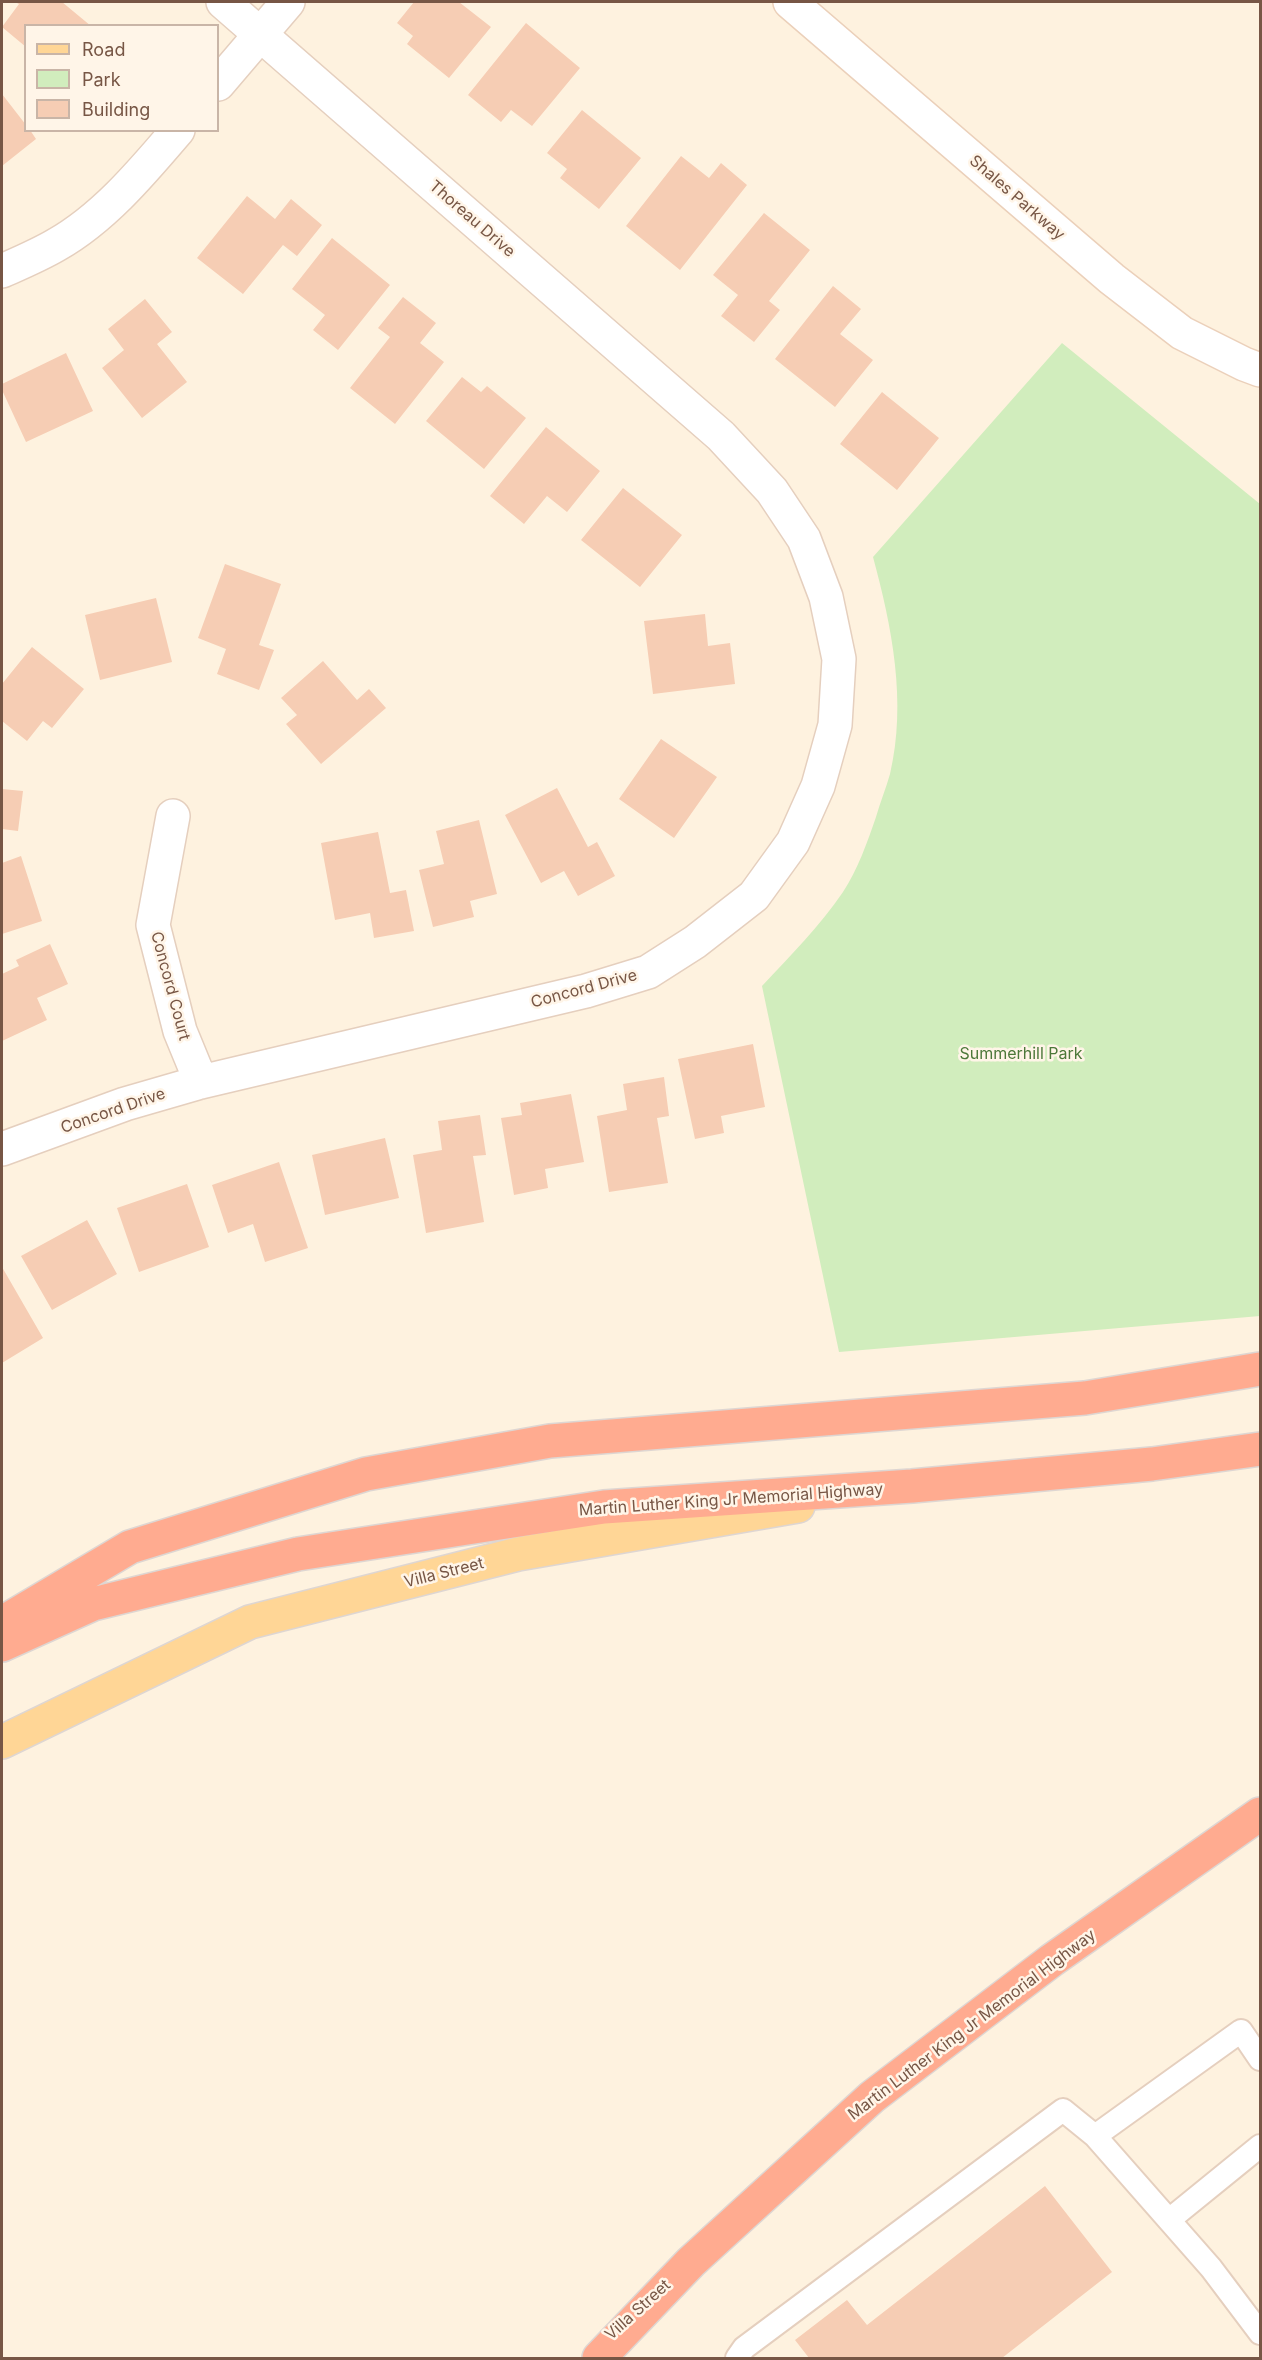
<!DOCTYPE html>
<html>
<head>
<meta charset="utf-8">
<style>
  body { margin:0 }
  #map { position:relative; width:1262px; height:2360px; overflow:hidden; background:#fef2df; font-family:Inter,sans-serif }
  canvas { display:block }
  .frame { position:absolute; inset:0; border:3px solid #775645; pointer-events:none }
  .legend { position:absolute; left:24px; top:24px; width:195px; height:108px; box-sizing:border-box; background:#fff5e8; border:2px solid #c9b5a7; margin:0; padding:8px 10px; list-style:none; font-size:18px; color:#775645 }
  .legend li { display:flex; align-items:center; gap:12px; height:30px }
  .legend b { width:30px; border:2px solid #c9b5a7 }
</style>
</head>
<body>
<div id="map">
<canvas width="1262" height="2360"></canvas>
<div class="frame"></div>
<ul class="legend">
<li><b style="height:8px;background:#ffd696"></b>Road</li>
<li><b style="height:16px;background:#d1edbd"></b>Park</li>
<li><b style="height:16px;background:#f6cdb4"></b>Building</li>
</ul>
</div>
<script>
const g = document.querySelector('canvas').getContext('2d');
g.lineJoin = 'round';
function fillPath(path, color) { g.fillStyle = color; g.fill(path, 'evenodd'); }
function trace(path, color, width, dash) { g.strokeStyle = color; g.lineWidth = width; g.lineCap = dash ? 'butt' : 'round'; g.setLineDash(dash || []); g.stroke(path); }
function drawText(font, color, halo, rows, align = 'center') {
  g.font = font + ' Inter,sans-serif'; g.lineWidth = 5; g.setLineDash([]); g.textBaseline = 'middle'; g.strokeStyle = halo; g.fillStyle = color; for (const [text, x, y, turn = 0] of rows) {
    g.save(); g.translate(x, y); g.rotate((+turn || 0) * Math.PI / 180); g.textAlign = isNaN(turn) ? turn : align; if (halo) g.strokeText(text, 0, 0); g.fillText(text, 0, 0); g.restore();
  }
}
fillPath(new Path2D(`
  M 1062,343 L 1260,504 L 1260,1316 L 839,1352 L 762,986 C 790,956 820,926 843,892 C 858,869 867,843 876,817 C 880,803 886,788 890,774 C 907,702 892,627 873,557 Z`), '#d1edbd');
fillPath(new Path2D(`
  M 15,2 L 62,2 L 91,26 L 26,26 L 26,47 L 2,27 L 19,4 Z
  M 414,2 L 459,2 L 491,27 L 449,78 L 407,44 L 413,36 L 397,23 Z
  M 526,23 L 580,68 L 532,126 L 511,110 L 501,122 L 468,95 Z
  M 2,94 L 26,125 L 26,130 L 30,130 L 36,139 L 2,166 Z
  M 582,110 L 641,158 L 599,209 L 560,178 L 567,169 L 547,153 Z
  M 681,156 L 709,178 L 721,163 L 747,185 L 680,270 L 626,226 Z
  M 247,196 L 275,219 L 291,199 L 322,225 L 297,256 L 283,245 L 243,294 L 197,258 Z
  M 764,213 L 810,250 L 769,301 L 780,310 L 754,342 L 721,316 L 738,295 L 713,275 Z
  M 332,238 L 390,285 L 338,350 L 313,330 L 325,315 L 292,289 Z
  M 833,286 L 861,309 L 840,334 L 873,360 L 835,407 L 775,359 Z
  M 403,297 L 436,323 L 420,343 L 444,362 L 395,424 L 350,388 L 390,337 L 378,328 Z
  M 145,299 L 172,332 L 157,344 L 187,382 L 142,418 L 102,368 L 124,350 L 108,329 Z
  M 66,353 L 93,411 L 26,442 L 2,390 L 2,384 Z
  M 462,377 L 481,392 L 487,386 L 526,418 L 484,469 L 426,421 Z
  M 882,392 L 939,438 L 897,490 L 840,444 Z
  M 546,427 L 600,471 L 567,512 L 547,496 L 524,524 L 490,496 Z
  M 623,488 L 682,535 L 640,587 L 581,540 Z
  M 225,564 L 281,584 L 259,645 L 274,650 L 259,690 L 217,674 L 226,649 L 198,638 Z
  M 156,598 L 172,662 L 100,680 L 85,615 Z
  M 705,614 L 708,646 L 730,643 L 735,684 L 653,694 L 644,621 Z
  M 32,647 L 84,689 L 52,728 L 43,721 L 27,741 L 2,721 L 2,684 Z
  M 323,661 L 357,700 L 369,689 L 386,708 L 321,764 L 286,724 L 297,715 L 281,698 Z
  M 661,739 L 717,777 L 674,838 L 619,799 Z
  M 557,788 L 588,847 L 597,842 L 615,876 L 578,896 L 564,871 L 541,883 L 505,815 Z
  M 2,789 L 23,791 L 18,831 L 2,829 Z
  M 479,820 L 497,894 L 470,901 L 474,917 L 433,927 L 419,870 L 444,864 L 436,831 Z
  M 378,832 L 390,893 L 406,890 L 414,931 L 374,938 L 370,913 L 335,920 L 321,843 Z
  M 21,856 L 42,921 L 2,934 L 2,863 Z
  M 50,944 L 68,984 L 37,998 L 47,1020 L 2,1041 L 2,974 L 19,966 L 16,960 Z
  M 753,1044 L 765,1107 L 721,1116 L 724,1133 L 695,1139 L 678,1059 Z
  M 664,1077 L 669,1116 L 657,1118 L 668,1183 L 609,1192 L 597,1116 L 627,1110 L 623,1084 Z
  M 571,1094 L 584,1162 L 545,1169 L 548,1188 L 514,1195 L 501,1118 L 522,1115 L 520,1103 Z
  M 480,1115 L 486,1155 L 473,1156 L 484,1222 L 426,1233 L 413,1155 L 442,1150 L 438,1121 Z
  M 385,1138 L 399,1198 L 325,1215 L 312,1155 Z
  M 279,1162 L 308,1248 L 265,1262 L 253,1224 L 228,1233 L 212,1185 Z
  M 187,1184 L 209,1247 L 139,1272 L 117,1208 Z
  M 87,1220 L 117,1274 L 52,1310 L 21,1256 Z
  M 2,1267 L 43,1338 L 2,1363 Z
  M 1045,2186 L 1112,2272 L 1002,2358 L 809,2358 L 795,2340 L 847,2300 L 867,2325 Z`), '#f6cdb4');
const lane = new Path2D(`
  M 1260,2059 L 1241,2031 L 1095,2136 L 1211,2268 L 1260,2333
  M 1169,2220 L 1260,2146
  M 737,2358 L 744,2348 L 1063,2110 L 1095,2136`);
const street = new Path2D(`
  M 218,84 L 288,2
  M 2,271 C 20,263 39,255 56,245 C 104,218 143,171 178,130
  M 173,816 L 153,925 L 180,1031 L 201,1082
  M 2,1149 L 125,1104 L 201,1082 L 586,991 L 648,972 L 695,942 L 754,896 L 793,842 L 818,786 L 835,725 L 839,659 L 826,597 L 804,539 L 772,491 L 721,436 L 223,2`);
const secondary = new Path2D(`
  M 790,2 L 1112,279 L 1182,333 L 1244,364 L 1260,370`);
const primary = new Path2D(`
  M 2,1742 L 250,1622 L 518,1554 L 798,1506`);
const highway = new Path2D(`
  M 2,1623 L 130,1547 L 366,1474 L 550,1441 L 1085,1398 L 1260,1369
  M 2,1645 L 93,1604 L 298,1554 L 604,1507 L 912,1486 L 1152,1464 L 1260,1449
  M 599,2358 L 691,2262 L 872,2097 L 1052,1960 L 1260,1814`);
trace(lane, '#e5cfbe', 26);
trace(street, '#e5cfbe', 36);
trace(secondary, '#ebd0ba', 36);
trace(primary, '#ded6d2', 36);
trace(highway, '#ded6d2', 36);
trace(lane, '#fff', 22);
trace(street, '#fff', 33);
trace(secondary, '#fff', 33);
trace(primary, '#ffd696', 33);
trace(highway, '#ffab90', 33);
drawText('16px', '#775645', '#fff5e8', [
  ["Shales Parkway",1017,198,41],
  ["Thoreau Drive",472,219,41],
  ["Concord Court",170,986,75],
  ["Concord Drive",584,989,-15],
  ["Concord Drive",113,1111,-19],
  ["Martin Luther King Jr Memorial Highway",731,1500,-4],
  ["Villa Street",444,1573,-14],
  ["Martin Luther King Jr Memorial Highway",972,2025,-37],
  ["Villa Street",638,2310,-42]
]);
drawText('16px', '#4c7839', '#fff5e8', [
  ["Summerhill Park",1021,1054]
]);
</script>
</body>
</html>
